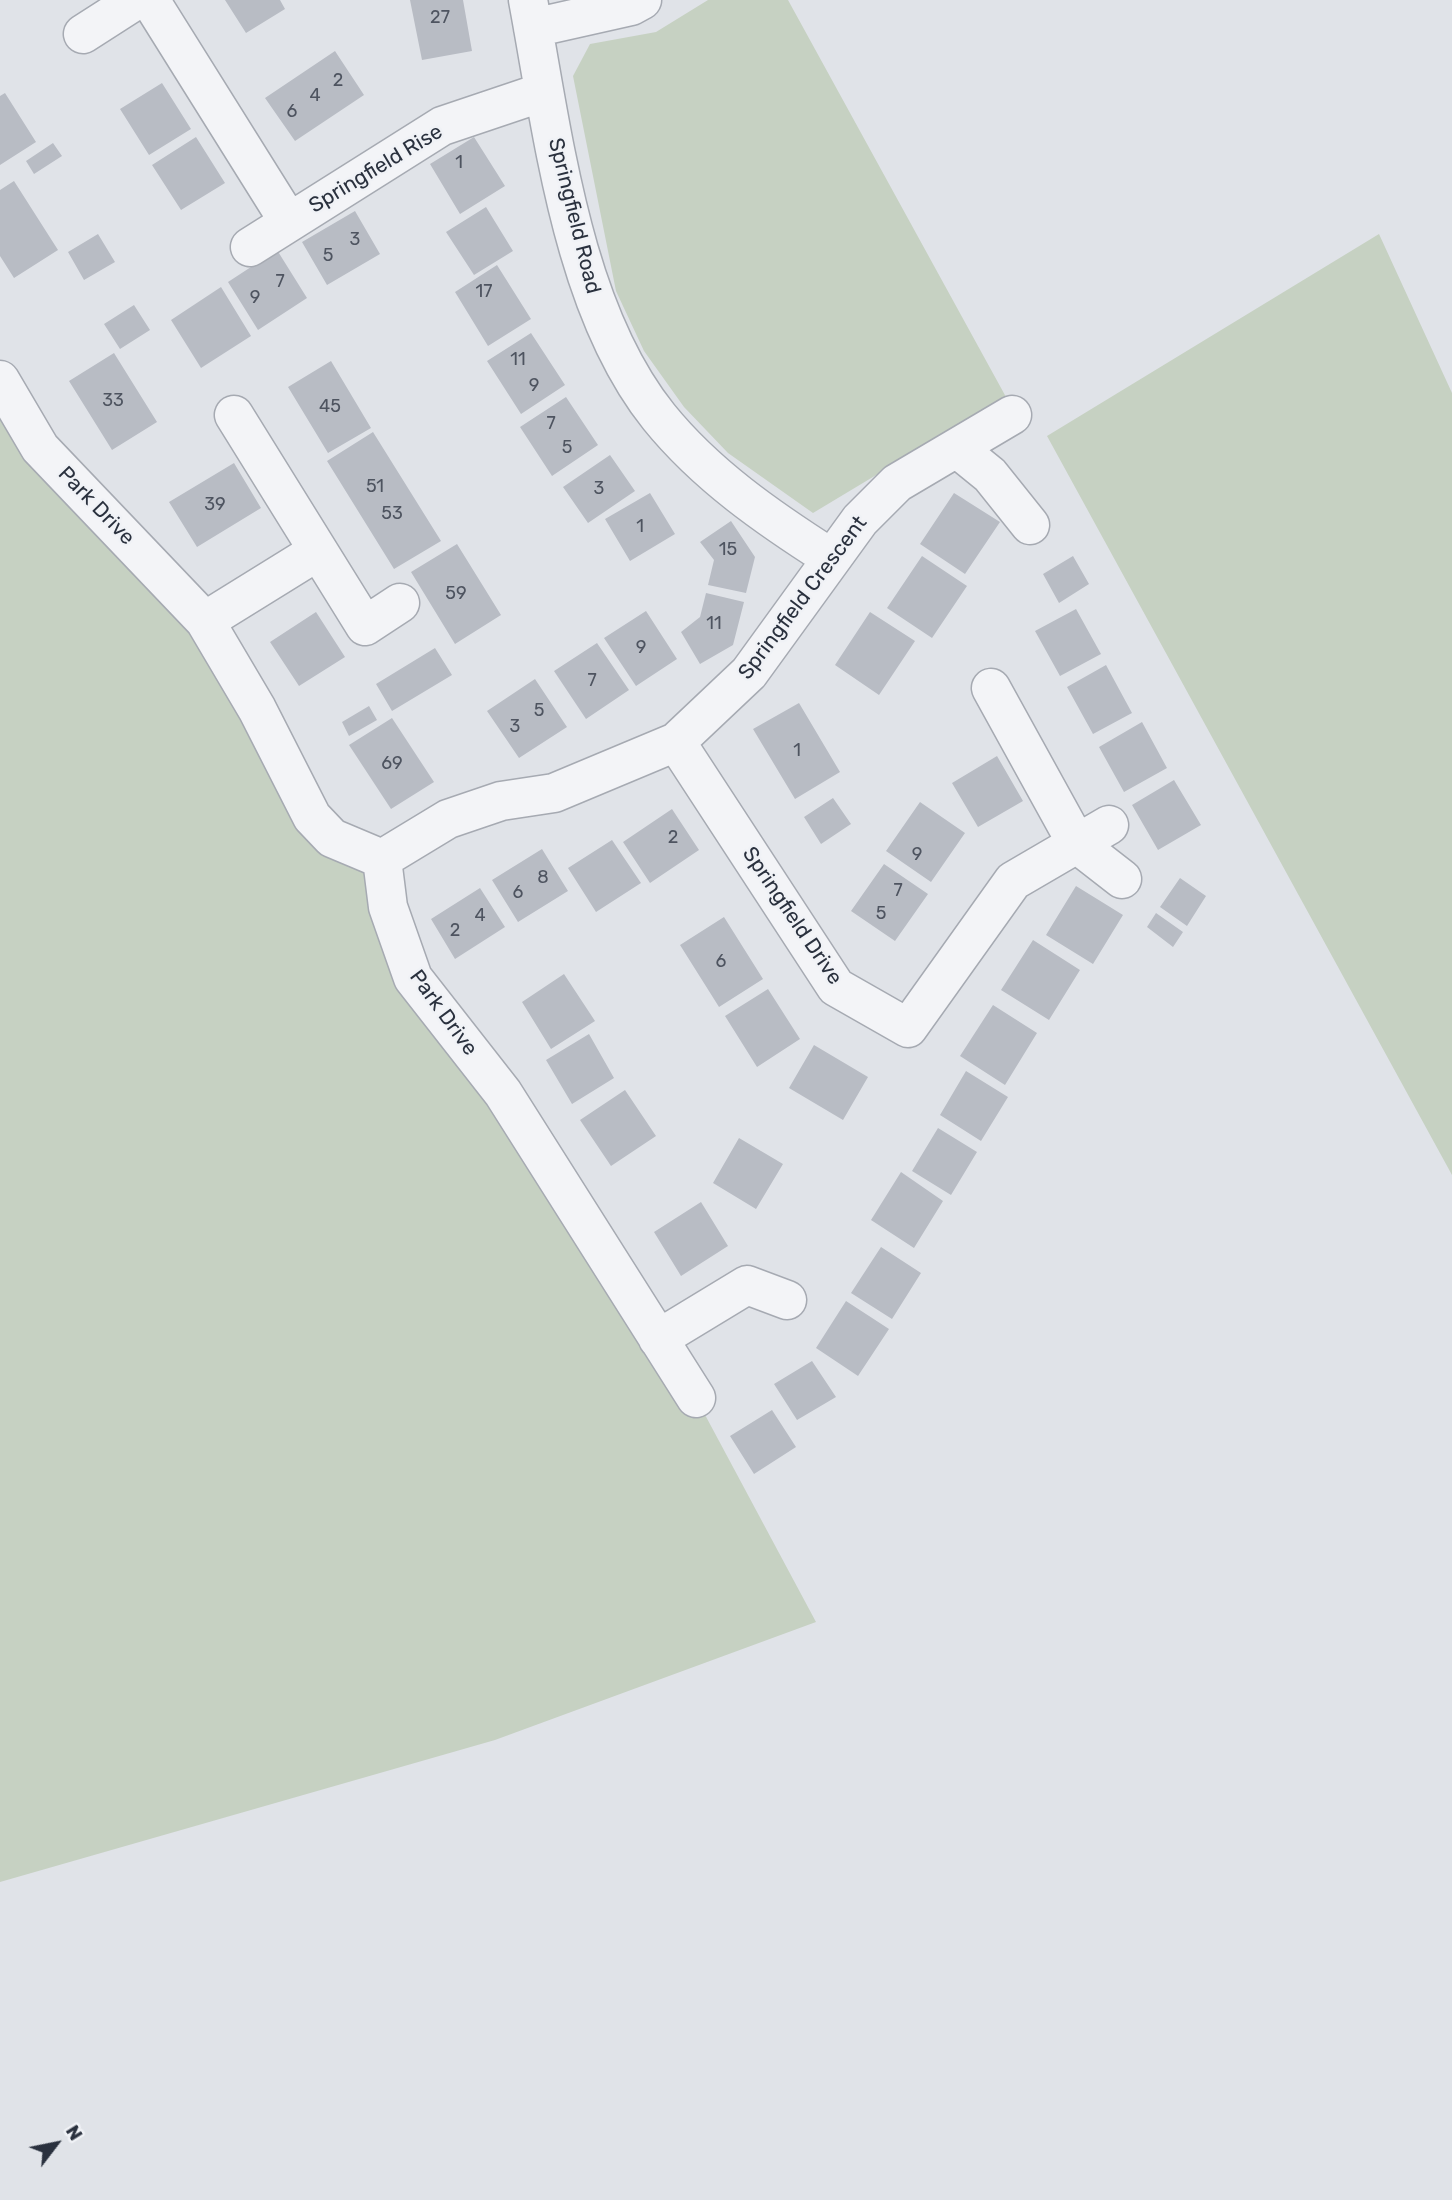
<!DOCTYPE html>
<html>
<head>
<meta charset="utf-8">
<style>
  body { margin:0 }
  #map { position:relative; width:1452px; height:2200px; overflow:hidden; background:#e0e3e8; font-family:Rubik,sans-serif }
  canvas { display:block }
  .north { position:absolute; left:21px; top:2109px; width:70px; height:70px; -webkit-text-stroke:5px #f0f2f6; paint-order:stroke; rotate:58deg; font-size:19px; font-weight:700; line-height:28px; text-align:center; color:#2a313e }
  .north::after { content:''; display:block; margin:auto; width:24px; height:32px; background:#2a313e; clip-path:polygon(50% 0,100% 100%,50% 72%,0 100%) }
</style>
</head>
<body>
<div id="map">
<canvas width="1452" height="2200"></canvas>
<div class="north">N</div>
</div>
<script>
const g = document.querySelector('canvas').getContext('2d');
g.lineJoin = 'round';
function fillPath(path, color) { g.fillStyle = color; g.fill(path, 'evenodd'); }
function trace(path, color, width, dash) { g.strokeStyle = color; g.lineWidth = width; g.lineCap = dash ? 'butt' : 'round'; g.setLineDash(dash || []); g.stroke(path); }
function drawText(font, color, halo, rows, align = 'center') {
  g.font = font + ' Rubik,sans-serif'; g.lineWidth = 5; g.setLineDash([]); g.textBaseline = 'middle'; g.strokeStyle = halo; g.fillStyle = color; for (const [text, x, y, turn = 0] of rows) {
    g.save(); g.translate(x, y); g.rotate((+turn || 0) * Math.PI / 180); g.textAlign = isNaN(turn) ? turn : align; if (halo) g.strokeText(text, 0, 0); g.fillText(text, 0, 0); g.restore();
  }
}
fillPath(new Path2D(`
  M 708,0 L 788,0 L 1006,397 L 813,513 L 728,453 L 684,407 L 644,351 L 616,291 L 573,76 L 590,44 L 656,32 Z
  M 1379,234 L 1452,393 L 1452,1175 L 1047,436 Z
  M 0,380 L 163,577 L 312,817 L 382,859 L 388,907 L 696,1398 L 816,1622 L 495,1740 L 0,1882 Z`), '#c6d1c2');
fillPath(new Path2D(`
  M 225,0 L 280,0 L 285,9 L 246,33 Z
  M 410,0 L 463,0 L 472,51 L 422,60 Z
  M 335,51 L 364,95 L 295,141 L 265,98 Z
  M 162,83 L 191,129 L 149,155 L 120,109 Z
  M 5,93 L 36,142 L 0,165 L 0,96 Z
  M 196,137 L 225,183 L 181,210 L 152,165 Z
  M 474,137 L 505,186 L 460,214 L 430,164 Z
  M 53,143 L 62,156 L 34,174 L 26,161 Z
  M 14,181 L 58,250 L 14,278 L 0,256 L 0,190 Z
  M 486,207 L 513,251 L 474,275 L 446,232 Z
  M 355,211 L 380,254 L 327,285 L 302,242 Z
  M 98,234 L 115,262 L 84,280 L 68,252 Z
  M 277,250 L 307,298 L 258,330 L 228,282 Z
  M 497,265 L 531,319 L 488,346 L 455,292 Z
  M 221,287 L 251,336 L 201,368 L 171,320 Z
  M 134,305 L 150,330 L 120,349 L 104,324 Z
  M 531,333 L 565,385 L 521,414 L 487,361 Z
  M 114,353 L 157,422 L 112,450 L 69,381 Z
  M 331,361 L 371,428 L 328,453 L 288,387 Z
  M 566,397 L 598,445 L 552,476 L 520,427 Z
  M 373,432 L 441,541 L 394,569 L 327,461 Z
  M 610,455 L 635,491 L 588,523 L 563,487 Z
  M 234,463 L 261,508 L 197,547 L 169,502 Z
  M 650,493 L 675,534 L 630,561 L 605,519 Z
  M 954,493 L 1000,522 L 965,574 L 920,544 Z
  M 731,521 L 755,557 L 746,593 L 708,585 L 714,560 L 700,542 Z
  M 457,544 L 501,615 L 455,644 L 411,572 Z
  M 922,556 L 967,586 L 932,638 L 887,608 Z
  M 1073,556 L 1089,584 L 1059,603 L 1043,574 Z
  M 706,593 L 744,602 L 733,645 L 700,664 L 681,632 L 700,617 Z
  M 1076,609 L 1101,654 L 1060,676 L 1035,631 Z
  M 646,611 L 677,659 L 636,686 L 604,638 Z
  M 316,612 L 345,657 L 299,686 L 270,642 Z
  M 870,612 L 915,641 L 879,695 L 835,665 Z
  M 597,643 L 629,690 L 586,719 L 554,671 Z
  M 435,648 L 452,675 L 392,711 L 376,684 Z
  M 1106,665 L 1132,713 L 1093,734 L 1067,687 Z
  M 535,679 L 567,727 L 519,758 L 487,711 Z
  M 799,703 L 840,772 L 795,799 L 753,729 Z
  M 369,706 L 377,720 L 349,736 L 342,722 Z
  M 392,718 L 434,782 L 391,809 L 349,745 Z
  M 1142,722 L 1167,768 L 1124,792 L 1099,747 Z
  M 997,756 L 1023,801 L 978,827 L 952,783 Z
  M 1174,780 L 1201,825 L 1158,850 L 1132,805 Z
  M 833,798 L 851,824 L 821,844 L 804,817 Z
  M 920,802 L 965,833 L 931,882 L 886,851 Z
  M 672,809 L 699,850 L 650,883 L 623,842 Z
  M 612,840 L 641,883 L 596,912 L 568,868 Z
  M 542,849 L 568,891 L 518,922 L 492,880 Z
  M 884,864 L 928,894 L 895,941 L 851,911 Z
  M 1180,878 L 1206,896 L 1187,926 L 1160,907 Z
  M 1076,886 L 1123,915 L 1093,964 L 1046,935 Z
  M 480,888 L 505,927 L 455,959 L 431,919 Z
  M 1156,913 L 1183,932 L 1173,947 L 1147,927 Z
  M 724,917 L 763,979 L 719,1007 L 680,945 Z
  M 1033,940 L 1080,970 L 1049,1020 L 1001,990 Z
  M 564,974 L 595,1021 L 551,1049 L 522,1002 Z
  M 768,989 L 800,1039 L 757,1067 L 725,1016 Z
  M 993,1005 L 1037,1033 L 1005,1085 L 960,1056 Z
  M 589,1034 L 614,1078 L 572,1104 L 546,1060 Z
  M 814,1045 L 868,1077 L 843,1120 L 789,1088 Z
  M 966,1071 L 1008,1097 L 981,1141 L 940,1115 Z
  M 625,1090 L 656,1136 L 611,1166 L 580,1120 Z
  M 938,1128 L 977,1152 L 951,1195 L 912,1171 Z
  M 739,1138 L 783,1164 L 756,1209 L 713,1183 Z
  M 901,1172 L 943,1201 L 914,1248 L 871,1220 Z
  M 701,1202 L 728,1246 L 681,1276 L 654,1232 Z
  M 881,1247 L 921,1273 L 892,1319 L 851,1293 Z
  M 846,1301 L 889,1329 L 858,1376 L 816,1348 Z
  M 812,1361 L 836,1397 L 797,1420 L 774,1384 Z
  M 772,1410 L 796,1447 L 754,1474 L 730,1436 Z`), '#b8bcc4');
const minor = new Path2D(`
  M 150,0 L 289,222
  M 528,0 C 553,133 572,309 659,417 C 706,475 768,518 831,558
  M 533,28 L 631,6 L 642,0
  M 83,34 L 136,0
  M 250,247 L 442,126 L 543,92
  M 0,380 L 40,448 L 205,621 L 257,709 L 312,817 L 332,838 L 382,859
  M 234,415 L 365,626 L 400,603
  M 958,449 L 990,475 L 1030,525
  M 205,621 L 318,551
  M 991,688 L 1077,844 L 1122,879
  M 676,742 L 836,987 L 908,1028 L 1013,881 L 1109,825
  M 382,859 L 448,819 L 501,801 L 554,793 L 676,742 L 749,673 L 860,520 L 897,483 L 1012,415
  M 382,859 L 388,907 L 413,978 L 503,1093 L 696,1398
  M 658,1339 L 747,1285 L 787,1300`);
trace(minor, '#a6aab2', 41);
trace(minor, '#f3f4f7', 38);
drawText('18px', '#4e5460', null, [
  ["27",440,18],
  ["2",338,81],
  ["4",315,96],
  ["6",292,112],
  ["1",459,163],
  ["3",355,240],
  ["5",328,256],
  ["7",280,282],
  ["17",484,292],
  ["9",255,298],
  ["11",518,360],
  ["9",534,386],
  ["33",113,401],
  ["45",330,407],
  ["7",551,424],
  ["5",567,448],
  ["51",375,487],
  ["3",599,489],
  ["39",215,505],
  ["53",392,514],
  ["1",640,527],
  ["15",728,550],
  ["59",456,594],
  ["11",714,624],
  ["9",641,648],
  ["7",592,681],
  ["5",539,711],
  ["3",515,727],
  ["1",797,751],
  ["69",392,764],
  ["2",673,838],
  ["9",917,855],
  ["8",543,878],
  ["7",898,891],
  ["6",518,893],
  ["5",881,914],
  ["4",480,916],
  ["2",455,931],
  ["6",721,962]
]);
drawText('21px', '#2a313e', '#f0f2f6', [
  ["Springfield Rise",376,169,-31],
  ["Springfield Road",574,216,76],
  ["Park Drive",96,506,46],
  ["Springfield Crescent",803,598,-53],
  ["Springfield Drive",792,916,56],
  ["Park Drive",443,1013,54]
]);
</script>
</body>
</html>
